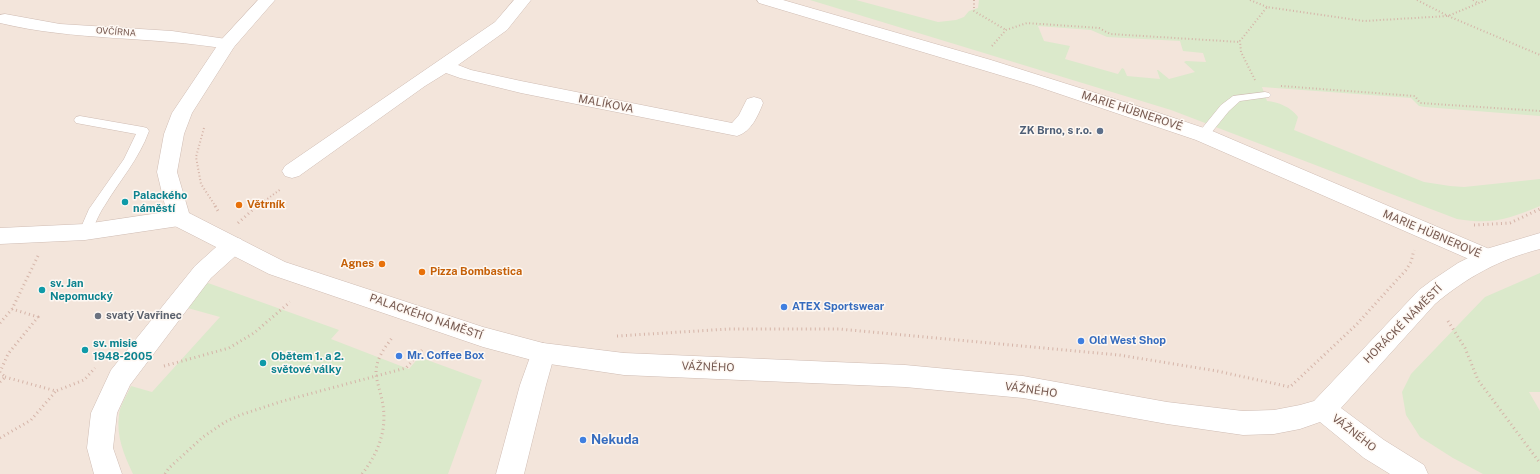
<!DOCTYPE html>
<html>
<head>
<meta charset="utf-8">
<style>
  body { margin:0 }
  canvas { display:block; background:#fcf4ec }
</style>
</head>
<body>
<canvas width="1540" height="474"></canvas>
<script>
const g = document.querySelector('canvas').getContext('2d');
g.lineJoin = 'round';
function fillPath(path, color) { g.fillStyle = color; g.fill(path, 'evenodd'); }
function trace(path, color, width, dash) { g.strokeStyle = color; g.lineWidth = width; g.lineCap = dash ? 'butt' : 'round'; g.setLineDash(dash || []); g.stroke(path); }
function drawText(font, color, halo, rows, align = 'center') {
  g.font = font + ' "Public Sans",sans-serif'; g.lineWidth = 3; g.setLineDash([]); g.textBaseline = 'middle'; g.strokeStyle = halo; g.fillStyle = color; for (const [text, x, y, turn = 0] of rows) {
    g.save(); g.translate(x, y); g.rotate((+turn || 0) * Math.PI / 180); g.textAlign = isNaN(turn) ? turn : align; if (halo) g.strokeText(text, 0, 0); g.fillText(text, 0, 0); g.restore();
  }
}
fillPath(new Path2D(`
  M 0,0 L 1540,0 L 1540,474 L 0,474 Z`), '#f3e5db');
fillPath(new Path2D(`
  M 810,0 L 856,0 L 938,22 L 956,20 L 964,17 L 969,11 L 978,8 L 979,0 L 1540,0 L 1540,116 L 1425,107 L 1419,106 L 1411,98 L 1262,87 L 1267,101 C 1278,102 1291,107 1298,117 L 1294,130 L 1424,182 L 1450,186 L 1464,187 L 1540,179 L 1540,206 C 1508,219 1493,225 1457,219 L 1171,110 ZM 1038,26 L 1091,30 L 1107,37 L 1180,41 L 1183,51 L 1203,53 L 1206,62 L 1186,61 L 1184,62 L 1195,72 L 1169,79 L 1158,70 L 1157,70 L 1160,79 L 1127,76 L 1124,69 L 1122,68 L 1118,74 L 1065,59 L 1070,46 L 1044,41 Z
  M 1540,273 L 1540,392 L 1529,392 L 1540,411 L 1540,474 L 1483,474 L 1453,458 L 1420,437 L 1406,415 L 1402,392 L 1411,374 L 1485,297 Z
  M 208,283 L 339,330 L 331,339 L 406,368 L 409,369 L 419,357 L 482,380 L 448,474 L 133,474 C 124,455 116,436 119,415 C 120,405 127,395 131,386 L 152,392 L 220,317 L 184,307 L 197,292 Z`), '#dbe9cb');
const service = new Path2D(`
  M 1265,92 L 1269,93 L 1271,95 L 1269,97 L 1240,101 L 1229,111 L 1207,138 L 1199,138 L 1197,135 L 1199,132 L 1221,105 L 1233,96 Z
  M 80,116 L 143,127 L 147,128 L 149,131 C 139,159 120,180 105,205 C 98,215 95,225 90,235 L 85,237 L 80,235 L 79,232 L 89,209 L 124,159 L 136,134 L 76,123 L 74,120 L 76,117 Z`);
const minor = new Path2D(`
  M 514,0 L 531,0 L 507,30 L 458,65 L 471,70 L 521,81 L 732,123 L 739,115 L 747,99 L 754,97 L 761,99 L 763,103 C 758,116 751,132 737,136 L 521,93 L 460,78 L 446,73 L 425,86 L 299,176 L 292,178 L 285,176 L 282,171 L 285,166 L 495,22 Z
  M 757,0 L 783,0 L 991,60 L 1156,112 L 1210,130 L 1494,251 L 1497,257 L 1494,263 L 1486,266 L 1478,263 L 1196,140 L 1033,85 L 759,3 Z
  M 5,14 L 60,24 L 172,31 L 233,40 L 236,44 L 233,48 L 227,49 C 152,36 74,41 0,23 L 0,15 Z
  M 179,210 L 187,212 L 190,218 L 187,224 L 179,226 L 85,240 L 0,244 L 0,228 L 85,224 Z
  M 233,237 L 241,239 L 244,245 L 241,251 L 211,278 L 130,385 L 117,413 L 113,448 L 122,474 L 94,474 L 87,448 L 91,413 L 111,370 L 195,266 L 225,239 Z
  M 543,343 L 552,346 L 555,353 L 546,385 L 524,474 L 496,474 L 520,385 L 534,346 Z`);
const tertiary = new Path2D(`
  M 258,0 L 275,0 L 234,47 L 192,113 L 184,134 L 177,172 L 189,213 L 285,262 L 483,327 L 543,343 L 624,353 L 905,365 L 1023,376 L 1167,402 L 1243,411 L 1274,410 L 1300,405 L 1314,401 L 1419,290 L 1431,281 L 1458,263 L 1486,249 L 1540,233 L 1540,249 C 1500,259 1467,277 1435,304 L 1341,408 L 1384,440 L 1424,465 L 1428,474 L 1390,474 L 1364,458 L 1320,422 L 1300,429 L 1274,434 L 1243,435 L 1167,424 L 1023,398 L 905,387 L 624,375 L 543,363 L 483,347 L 269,274 L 171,224 L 168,218 L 157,172 L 164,134 L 172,113 L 221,40 Z`);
trace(service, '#d0bdb4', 1);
trace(minor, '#d0bdb4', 1);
trace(tertiary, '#d0bdb4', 1);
trace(new Path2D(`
  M 974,0 L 974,11 L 1006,30
  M 1250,0 L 1267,7
  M 1417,0 L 1448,16 L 1540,55
  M 1473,0 L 1478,3
  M 992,46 L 1006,30 L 1027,23 L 1099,28 L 1110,34 L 1240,42
  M 1255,80 L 1241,52 L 1240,41 L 1267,7 L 1364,21 L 1448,16 L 1486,0
  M 1281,86 L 1415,96 L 1420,103 L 1540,111
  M 204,128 L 196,157 L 201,184 L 216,207
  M 256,207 L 281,189`), '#d5b4a8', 2, [1, 2.5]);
trace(new Path2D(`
  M 215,206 L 218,211
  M 238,223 L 257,206
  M 1474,225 L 1510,223 L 1540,209
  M 1448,321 L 1465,348 L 1478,380 L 1540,463
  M 0,323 L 12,309 L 38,256
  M 617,336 L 729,329 L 839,329 L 1119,355 L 1217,371 L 1290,387 L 1356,325 L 1406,270 L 1411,262 L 1414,250
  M 164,366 L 229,348 L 254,333 L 290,302
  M 5,377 L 56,391 L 84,380 L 95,368
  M 0,382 L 5,377 L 0,372 L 8,354 L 38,317 L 12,309
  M 0,438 L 31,420 L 56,391
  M 165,474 L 169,468 L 203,437 L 225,422 L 240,415 L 283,401 L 406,368 L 422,350
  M 362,474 C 380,451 389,425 381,396 C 379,386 374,375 377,365 C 379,355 386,346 392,338`), '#d5b4a8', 3, [1, 3.5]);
fillPath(service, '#fff');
fillPath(minor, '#fff');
fillPath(tertiary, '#fff');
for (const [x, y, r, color] of [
  [1100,131,4,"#5c6f8a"],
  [125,202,4,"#0f9aa8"],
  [239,205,4,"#e8710a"],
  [382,264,4,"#e8710a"],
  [422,272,4,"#e8710a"],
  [42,290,4,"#0f9aa8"],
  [784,307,4,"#3f7fe0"],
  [98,316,4,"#6b7280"],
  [1081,341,4,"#3f7fe0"],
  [85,350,4,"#0f9aa8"],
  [399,356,4,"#3f7fe0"],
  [263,363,4,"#0f9aa8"],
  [583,440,4,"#3f7fe0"]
]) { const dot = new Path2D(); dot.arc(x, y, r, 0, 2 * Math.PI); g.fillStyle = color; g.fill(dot); trace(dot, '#fef8f3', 1.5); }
drawText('9px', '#765950', '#fef8f3', [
  ["OVČÍRNA",116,32,4]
]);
drawText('11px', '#765950', '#fef8f3', [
  ["MALÍKOVA",606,104,11],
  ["MARIE HÜBNEROVÉ",1132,111,18],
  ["MARIE HÜBNEROVÉ",1432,234,23],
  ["PALACKÉHO NÁMĚSTÍ",426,317,19],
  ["HORÁCKÉ NÁMĚSTÍ",1403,324,-45],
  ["VÁŽNÉHO",708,367,2],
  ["VÁŽNÉHO",1031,390,8],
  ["VÁŽNÉHO",1354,433,38]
]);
drawText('bold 11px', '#4e5e75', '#fef8f3', [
  ["ZK Brno, s r.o.",1092,131]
], 'right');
drawText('bold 11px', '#0d838f', '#fef8f3', [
  ["Palackého",133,196],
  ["náměstí",133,209],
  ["sv. Jan",50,284],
  ["Nepomucký",50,297],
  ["sv. misie",93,344],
  ["1948-2005",93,357],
  ["Obětem 1. a 2.",271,357],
  ["světové války",271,370]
], 'left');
drawText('bold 11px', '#c56008', '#fef8f3', [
  ["Větrník",247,205],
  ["Agnes",374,264,"right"],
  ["Pizza Bombastica",430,272]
], 'left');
drawText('bold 11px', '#366cbe', '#fef8f3', [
  ["ATEX Sportswear",792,307],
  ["Old West Shop",1089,341],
  ["Mr. Coffee Box",407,356]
], 'left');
drawText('bold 11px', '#5b616d', '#fef8f3', [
  ["svatý Vavřinec",106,316]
], 'left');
drawText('bold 13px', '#366cbe', '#fef8f3', [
  ["Nekuda",591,440]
], 'left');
</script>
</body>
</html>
